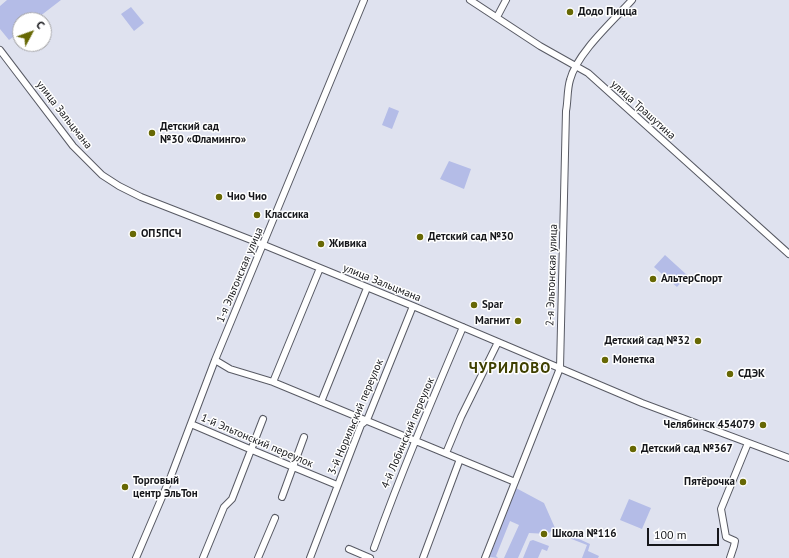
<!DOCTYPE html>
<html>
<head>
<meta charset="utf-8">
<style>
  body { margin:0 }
  #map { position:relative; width:789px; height:558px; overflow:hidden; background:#dfe2ef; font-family:"PT Sans",sans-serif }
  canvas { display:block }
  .north { position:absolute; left:12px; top:12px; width:40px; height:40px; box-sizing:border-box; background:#fff; border:1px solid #a2a2a4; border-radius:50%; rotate:49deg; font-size:11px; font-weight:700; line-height:16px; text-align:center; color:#16171b }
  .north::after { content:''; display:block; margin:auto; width:14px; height:18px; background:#676804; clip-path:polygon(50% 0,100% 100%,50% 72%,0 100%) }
  .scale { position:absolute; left:647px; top:528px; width:72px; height:18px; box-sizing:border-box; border:2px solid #16171b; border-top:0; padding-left:5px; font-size:12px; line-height:14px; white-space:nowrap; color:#16171b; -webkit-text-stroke:3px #fff; paint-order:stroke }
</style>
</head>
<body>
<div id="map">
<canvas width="789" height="558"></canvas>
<div class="north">С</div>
<div class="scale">100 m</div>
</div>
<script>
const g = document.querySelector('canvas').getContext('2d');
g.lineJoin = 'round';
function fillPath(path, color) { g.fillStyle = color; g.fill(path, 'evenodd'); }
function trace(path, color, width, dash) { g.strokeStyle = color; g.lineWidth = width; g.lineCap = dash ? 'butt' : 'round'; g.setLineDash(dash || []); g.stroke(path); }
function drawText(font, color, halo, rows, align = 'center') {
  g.font = font + ' "PT Sans",sans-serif'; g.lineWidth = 3; g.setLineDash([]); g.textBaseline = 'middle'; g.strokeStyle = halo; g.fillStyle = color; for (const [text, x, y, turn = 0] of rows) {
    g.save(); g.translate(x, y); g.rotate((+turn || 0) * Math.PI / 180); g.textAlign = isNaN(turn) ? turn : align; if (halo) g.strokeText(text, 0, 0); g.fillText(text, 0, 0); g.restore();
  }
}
fillPath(new Path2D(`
  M 7,0 L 61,0 L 35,20 L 20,20 L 20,32 L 9,40 L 0,29 L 0,6 Z
  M 131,7 L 144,23 L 134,31 L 121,14 Z
  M 389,107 L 399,111 L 392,129 L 382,125 Z
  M 449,161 L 471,169 L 464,189 L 440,179 Z
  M 665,255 L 687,275 L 677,287 L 654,267 Z
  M 516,488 L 544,503 L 555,528 L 590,544 L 588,551 L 599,556 L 598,558 L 582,558 L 587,545 L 551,531 L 548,534 L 529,533 L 518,558 L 504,558 L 519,525 L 510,521 L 496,556 L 498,558 L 489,557 Z
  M 629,499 L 651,508 L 642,529 L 620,520 Z
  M 533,540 L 549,546 L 547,551 L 542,549 L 538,558 L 523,558 L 530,541 Z`), '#b4bce7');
const minor = new Path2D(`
  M 470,0 L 540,46 L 588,73 L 789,254
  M 497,17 L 506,0
  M 0,50 L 73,146 L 102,175 L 119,186 L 141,197 L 264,245 L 413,306 L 642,403 L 789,458
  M 215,360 L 230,369 L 273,382 L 515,482
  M 273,382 L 320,268
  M 321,402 L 367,288
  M 191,424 L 252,450 L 337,485
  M 446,453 L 461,417 L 498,342
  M 282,497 L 304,437
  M 374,548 C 401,473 432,400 463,327
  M 349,549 L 370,558
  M 136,558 L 171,476 L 215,360 L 364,0
  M 203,558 L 224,507 L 232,499 L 263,419
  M 258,558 L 275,518
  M 310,558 L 361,425 L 367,420 L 413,306
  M 423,558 L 460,459
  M 485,558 L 560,368 L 566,111 C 568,101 567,90 570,80 C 577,53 613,21 632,0
  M 730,558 L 734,546 L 735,541 L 726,537 L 721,509 L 748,443`);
trace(minor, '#585a64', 8);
trace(minor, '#fff', 6);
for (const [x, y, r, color] of [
  [570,12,4,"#676804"],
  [152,133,4,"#676804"],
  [219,197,4,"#676804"],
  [257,215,4,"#676804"],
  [133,234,4,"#676804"],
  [420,237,4,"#676804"],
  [321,244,4,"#676804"],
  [653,279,4,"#676804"],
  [474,305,4,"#676804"],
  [518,321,4,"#676804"],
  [698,341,4,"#676804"],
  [605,360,4,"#676804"],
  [730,374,4,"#676804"],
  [763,425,4,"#676804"],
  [633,449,4,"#676804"],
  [743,482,4,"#676804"],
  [125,487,4,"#676804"],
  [544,534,4,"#676804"]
]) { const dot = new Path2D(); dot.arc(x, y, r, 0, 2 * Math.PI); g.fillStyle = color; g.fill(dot); trace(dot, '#fff', 1.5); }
drawText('bold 11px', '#16171b', '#fff', [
  ["Додо Пицца",578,12],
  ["Детский сад",160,127],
  ["№30 «Фламинго»",160,140],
  ["Чио Чио",227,197],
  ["Классика",265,215],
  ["ОП5ПСЧ",141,234],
  ["Детский сад №30",428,237],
  ["Живика",329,244],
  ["АльтерСпорт",661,279],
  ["Spar",482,305],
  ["Магнит",510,321,"right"],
  ["Детский сад №32",690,341,"right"],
  ["Монетка",613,360],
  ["СДЭК",738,374],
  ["Челябинск 454079",755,425,"right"],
  ["Детский сад №367",641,449],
  ["Торговый",133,481],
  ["центр ЭльТон",133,494],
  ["Пятёрочка",735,482,"right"],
  ["Школа №116",552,534]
], 'left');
drawText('11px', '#16171b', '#fff', [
  ["улица Трашутина",643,110,42],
  ["улица Зальцмана",64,115,52],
  ["1-я Эльтонская улица",240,275,-67],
  ["2-я Эльтонская улица",552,275,-88],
  ["улица Зальцмана",382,283,22],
  ["3-й Норильский переулок",356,417,-67],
  ["4-й Лобинский переулок",408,433,-67],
  ["1-й Эльтонский переулок",257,441,23]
]);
g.letterSpacing = '1px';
drawText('bold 15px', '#3f4000', '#fff', [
  ["ЧУРИЛОВО",510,369]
]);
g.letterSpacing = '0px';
</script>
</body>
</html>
